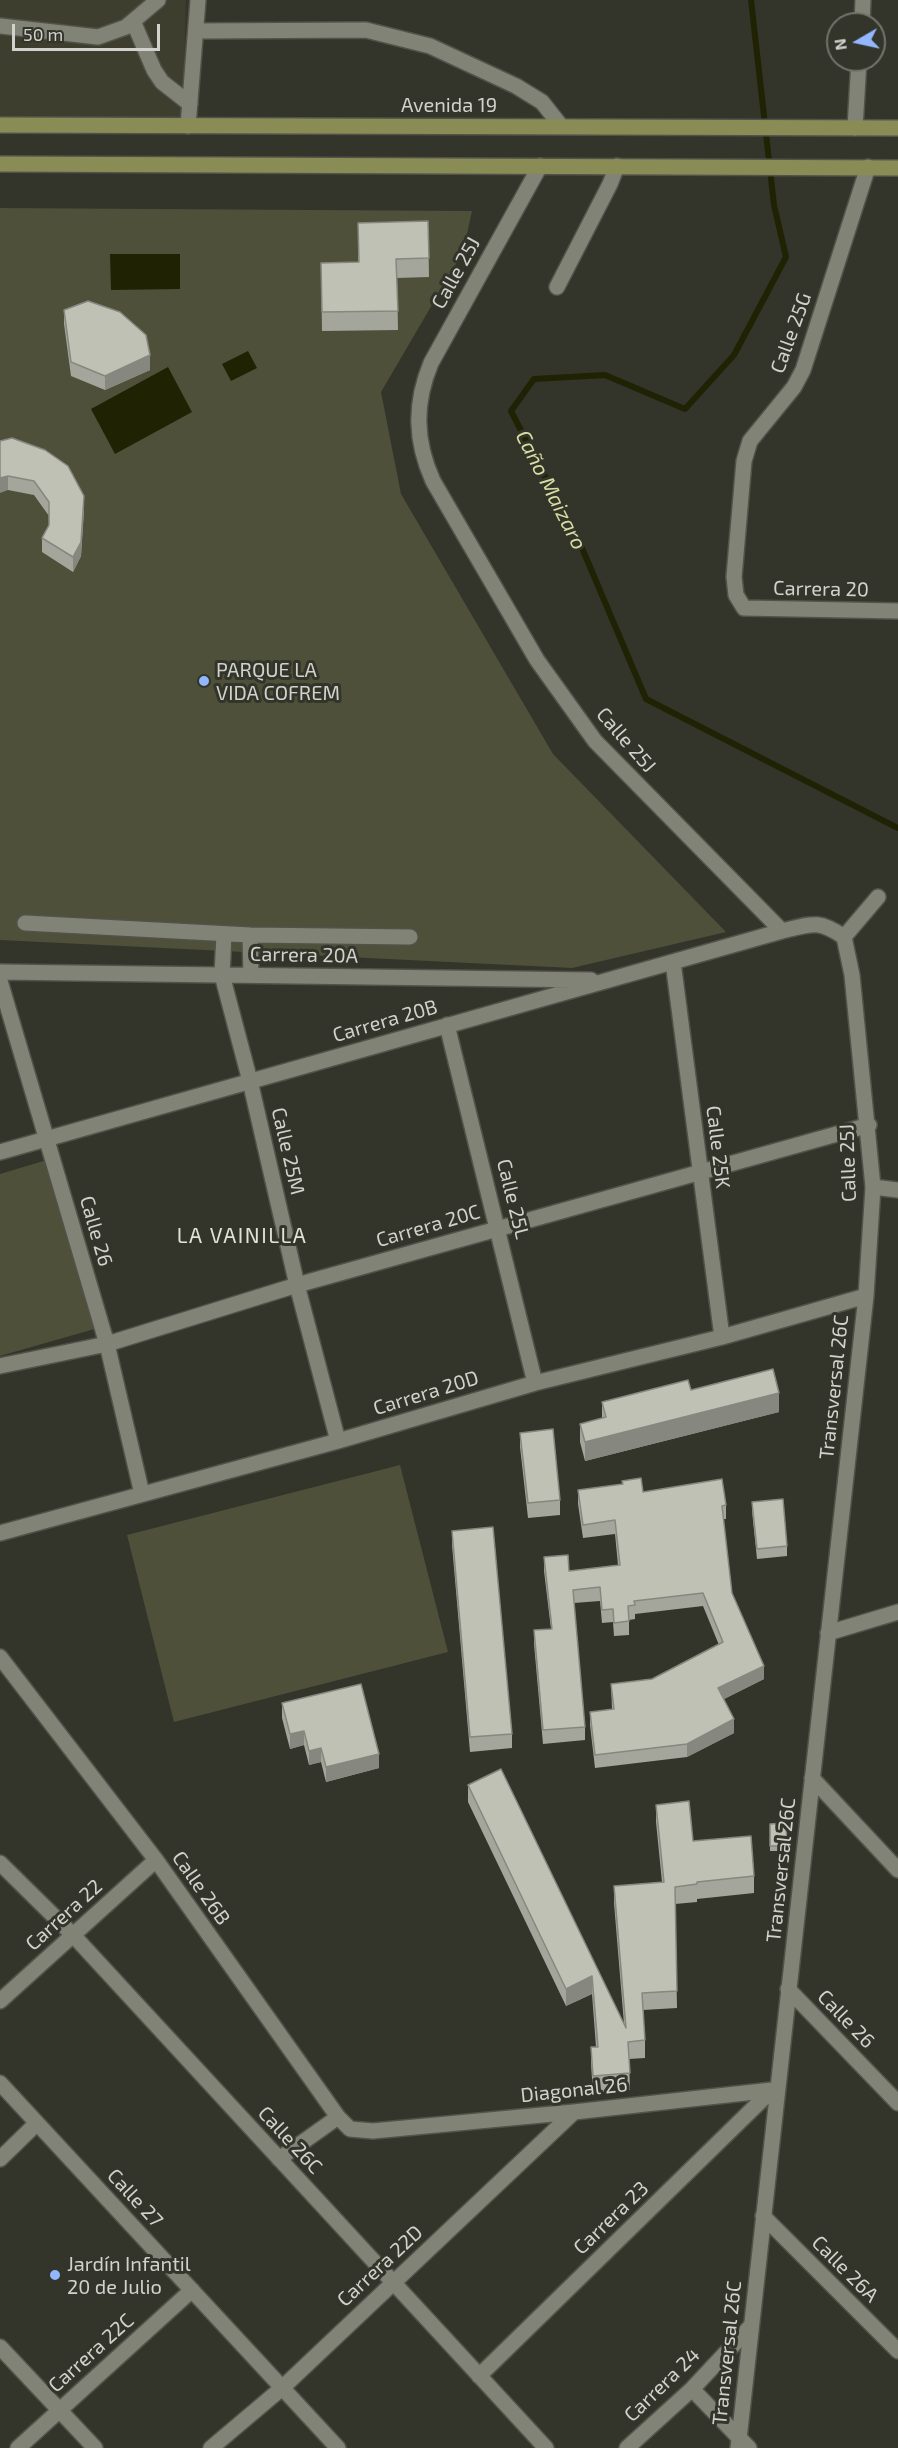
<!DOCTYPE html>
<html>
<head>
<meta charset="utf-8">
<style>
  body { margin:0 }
  #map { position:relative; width:898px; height:2448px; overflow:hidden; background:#33342a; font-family:"Exo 2",sans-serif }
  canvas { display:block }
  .north { position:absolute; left:826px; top:12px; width:60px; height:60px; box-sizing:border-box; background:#33342a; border:2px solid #72736b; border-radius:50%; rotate:261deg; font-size:16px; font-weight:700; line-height:24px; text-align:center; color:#d1d2cc }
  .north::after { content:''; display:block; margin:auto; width:21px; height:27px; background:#92b7fd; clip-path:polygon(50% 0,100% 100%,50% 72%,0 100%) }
  .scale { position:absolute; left:12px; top:24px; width:148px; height:27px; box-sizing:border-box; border:3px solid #d1d2cc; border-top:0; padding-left:8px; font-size:18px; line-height:21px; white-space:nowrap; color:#d1d2cc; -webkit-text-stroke:4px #33342a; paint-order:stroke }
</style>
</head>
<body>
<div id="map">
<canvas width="898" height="2448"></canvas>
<div class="north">N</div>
<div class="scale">50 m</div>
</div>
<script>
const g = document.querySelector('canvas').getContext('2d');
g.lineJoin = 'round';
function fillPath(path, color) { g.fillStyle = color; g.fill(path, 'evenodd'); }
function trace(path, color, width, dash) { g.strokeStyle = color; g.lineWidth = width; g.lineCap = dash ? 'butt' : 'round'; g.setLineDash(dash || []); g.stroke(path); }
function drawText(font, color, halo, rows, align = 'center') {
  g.font = font + ' "Exo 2",sans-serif'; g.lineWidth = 6; g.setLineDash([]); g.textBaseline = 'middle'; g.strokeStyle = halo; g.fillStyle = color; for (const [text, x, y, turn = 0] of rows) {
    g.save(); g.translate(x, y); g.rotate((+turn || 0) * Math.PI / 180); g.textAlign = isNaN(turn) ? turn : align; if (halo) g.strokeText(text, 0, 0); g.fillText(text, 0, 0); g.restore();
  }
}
fillPath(new Path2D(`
  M 0,0 L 186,0 L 183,118 L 0,117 Z`), '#3d3e2e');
fillPath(new Path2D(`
  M 0,208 L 472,211 L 463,252 L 381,392 L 401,494 L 553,754 L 726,932 L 572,968 L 0,940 Z
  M 50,1159 L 98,1328 L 0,1356 L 0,1174 Z
  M 400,1465 L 448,1652 L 174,1722 L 127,1535 Z`), '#4e503a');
fillPath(new Path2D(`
  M 110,254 L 180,254 L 180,289 L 111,290 Z
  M 248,351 L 257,368 L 231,381 L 222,364 Z
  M 168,367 L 192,412 L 115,454 L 91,409 Z`), '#202204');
trace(new Path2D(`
  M 751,0 L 774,205 L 786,257 L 734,355 L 685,409 L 605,375 L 534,379 L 511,411 L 582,548 L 646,699 L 898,828`), '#202204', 6);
const minor = new Path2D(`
  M 133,21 L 154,70 L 162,82 L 190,104
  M 862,24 L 863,0
  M 0,26 L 98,37 L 126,27 L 158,0
  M 196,31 L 366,30 L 430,46 L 516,86 L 542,102 L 561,126
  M 188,126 L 198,0
  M 855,128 L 859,60
  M 540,166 L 431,363 C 414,404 415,441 433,481 L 537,660 L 595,741 L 782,931
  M 868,167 L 803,370 L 794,387 L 750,441 L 744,461 L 734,577 L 736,595 L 744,608 L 898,611
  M 557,287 L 610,184 L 617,166
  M 25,923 L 250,935 L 410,937
  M 224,934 L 222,975 L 250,1081 L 297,1285 L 338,1441
  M 250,935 L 251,975
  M 844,937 L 878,897
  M 673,962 L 722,1337
  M 0,972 L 591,980
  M 0,981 L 107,1344 L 142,1494
  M 447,1025 L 535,1383
  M 0,1152 L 782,931 C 811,924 818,919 844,937 L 852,975 L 873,1187 L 866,1296 L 738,2448
  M 873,1187 L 898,1190
  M 0,1366 L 107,1344 L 297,1285 L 869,1125
  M 0,1533 L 338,1441 L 535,1383 L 722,1337 L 866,1296
  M 828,1633 L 898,1612
  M 0,1657 L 156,1860 L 338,2117 L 350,2129 L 373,2131 L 574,2112 L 772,2090 L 778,2088
  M 812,1778 L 898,1870
  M 0,1863 L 73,1935 L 546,2448
  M 788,1989 L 898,2103
  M 0,2001 L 156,1860
  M 0,2083 L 338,2448
  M 0,2159 L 37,2123
  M 279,2159 L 338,2117
  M 763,2216 L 898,2351
  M 0,2347 L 95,2448
  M 479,2376 L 772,2090
  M 692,2389 L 749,2448
  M 18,2448 L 192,2290
  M 211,2448 L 282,2388 L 574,2112
  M 627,2448 L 692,2389 L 751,2326`);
const major = new Path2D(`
  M 0,125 L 898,128
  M 0,164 L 898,168`);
trace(minor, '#52524a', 18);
trace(major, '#52524a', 18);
trace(minor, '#818377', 15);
trace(major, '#898d55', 15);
fillPath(new Path2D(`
  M 428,221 L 429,277 L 397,278 L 398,330 L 322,331 L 321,263 L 358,262 L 358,223 Z
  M 64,310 L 150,370 L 105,390 L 71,376 L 64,324 Z
  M 0,441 L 84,511 L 81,556 L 73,572 L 42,552 L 42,538 L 49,525 L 49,516 L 34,495 L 8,490 Z
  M 691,1390 L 779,1412 L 585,1461 L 580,1442 L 580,1424 L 602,1418 L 602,1402 Z
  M 520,1433 L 560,1500 L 560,1515 L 528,1518 L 520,1447 Z
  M 622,1481 L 643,1492 L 726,1505 L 726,1519 L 723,1519 L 732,1593 L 764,1679 L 724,1699 L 734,1733 L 687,1757 L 595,1768 L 590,1725 L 590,1712 L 612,1709 L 611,1684 L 652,1679 L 719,1645 L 703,1606 L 635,1614 L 635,1619 L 629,1620 L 629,1635 L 614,1636 L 613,1622 L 602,1623 L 600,1601 L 574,1603 L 585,1727 L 585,1740 L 543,1744 L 534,1644 L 534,1630 L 551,1629 L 544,1571 L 544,1557 L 569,1571 L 618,1565 L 615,1534 L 583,1538 L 578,1504 L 578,1490 L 622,1484 Z
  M 752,1502 L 787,1546 L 787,1556 L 757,1559 L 752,1511 Z
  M 452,1531 L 512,1734 L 512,1748 L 470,1752 L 452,1545 Z
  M 282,1703 L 379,1768 L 326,1782 L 321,1762 L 309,1765 L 304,1745 L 290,1749 L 282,1718 Z
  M 468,1785 L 624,2024 L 614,1903 L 614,1886 L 662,1882 L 656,1822 L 656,1805 L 693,1841 L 754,1876 L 754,1893 L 697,1899 L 697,1902 L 675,1904 L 677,2008 L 643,2010 L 645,2040 L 645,2058 L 629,2059 L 630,2090 L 593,2093 L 591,2064 L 591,2047 L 596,2047 L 592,1994 L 566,2006 L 468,1802 Z
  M 786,1823 L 787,1851 L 770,1851 L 770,1824 Z`), '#a4a69c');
fillPath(new Path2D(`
  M 150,355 L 150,370 L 105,390 L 105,376 Z
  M 8,476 L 8,490 L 0,493 L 0,478 Z
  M 84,496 L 81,556 L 73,572 L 73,557 Z
  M 779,1393 L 779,1412 L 585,1461 L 585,1442 Z
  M 764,1666 L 764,1679 L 718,1702 L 718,1688 Z
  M 734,1719 L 734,1733 L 687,1757 L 687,1744 Z
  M 304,1731 L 304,1745 L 290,1749 L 290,1734 Z
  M 321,1748 L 321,1762 L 309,1765 L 309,1751 Z
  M 379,1754 L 379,1768 L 326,1782 L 326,1767 Z
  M 592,1976 L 592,1994 L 566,2006 L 566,1989 Z`), '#86877f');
const building = new Path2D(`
  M 428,221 L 429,258 L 396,259 L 398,311 L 322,312 L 321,263 L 359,262 L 358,223 Z
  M 88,301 L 120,312 L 146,335 L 150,355 L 105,376 L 71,362 L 64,310 Z
  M 12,438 L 45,450 L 68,466 L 84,496 L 81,542 L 73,557 L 42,538 L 49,525 L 49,502 L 34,481 L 8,476 L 0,478 L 0,441 Z
  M 773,1369 L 779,1393 L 585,1442 L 580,1424 L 606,1417 L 602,1402 L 688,1380 L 691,1390 Z
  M 553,1429 L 560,1500 L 528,1503 L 520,1433 Z
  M 641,1478 L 643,1492 L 722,1479 L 726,1505 L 722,1506 L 732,1593 L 764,1666 L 718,1688 L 734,1719 L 687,1744 L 595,1755 L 590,1712 L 614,1709 L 611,1684 L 652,1679 L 723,1642 L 703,1593 L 634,1601 L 635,1605 L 628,1606 L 629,1621 L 614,1623 L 613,1609 L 602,1610 L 600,1587 L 573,1590 L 585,1727 L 543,1730 L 534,1630 L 552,1629 L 544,1557 L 568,1555 L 569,1571 L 620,1565 L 615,1520 L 583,1525 L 578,1490 L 623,1484 L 622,1481 Z
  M 783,1499 L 787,1546 L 757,1549 L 752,1502 Z
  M 493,1527 L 512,1734 L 470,1737 L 452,1531 Z
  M 361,1684 L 379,1754 L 326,1767 L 321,1748 L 309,1751 L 304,1731 L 290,1734 L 282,1703 Z
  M 501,1769 L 626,2028 L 614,1886 L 664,1882 L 656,1805 L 689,1801 L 693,1841 L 751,1836 L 754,1876 L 697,1882 L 697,1884 L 675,1887 L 677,1991 L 642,1993 L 645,2040 L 628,2042 L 630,2073 L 593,2076 L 591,2047 L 598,2047 L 592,1976 L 566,1989 L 468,1785 Z
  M 786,1823 L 787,1846 L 770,1846 L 770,1824 Z`);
fillPath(building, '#bfc1b5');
trace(building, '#86877f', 1.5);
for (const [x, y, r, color] of [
  [204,681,6,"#92b7fd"],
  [55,2275,6,"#92b7fd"]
]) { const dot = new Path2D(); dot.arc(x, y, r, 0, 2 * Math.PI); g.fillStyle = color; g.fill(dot); trace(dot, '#33342a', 2); }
drawText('20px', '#d1d2cc', '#33342a', [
  ["Avenida 19",449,105],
  ["Calle 25J",456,273,-61],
  ["Calle 25G",791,333,-70],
  ["Carrera 20",821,589,1],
  ["Calle 25J",626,740,49],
  ["Carrera 20A",304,955,1],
  ["Carrera 20B",385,1021,-16],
  ["Calle 25K",718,1147,83],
  ["Calle 25M",288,1151,77],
  ["Calle 25J",848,1163,-92],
  ["Calle 25L",513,1199,76],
  ["Carrera 20C",428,1226,-16],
  ["Calle 26",96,1231,74],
  ["Transversal 26C",834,1387,-84],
  ["Carrera 20D",426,1393,-17],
  ["Transversal 26C",781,1870,-84],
  ["Calle 26B",201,1888,55],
  ["Carrera 22",64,1915,-42],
  ["Calle 26",846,2019,46],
  ["Diagonal 26",574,2090,-6],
  ["Calle 26C",290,2140,47],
  ["Calle 27",135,2198,47],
  ["Carrera 23",611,2218,-44],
  ["Carrera 22D",380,2266,-43],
  ["Calle 26A",845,2269,45],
  ["Carrera 22C",91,2353,-42],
  ["Transversal 26C",727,2353,-84],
  ["Carrera 24",662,2385,-44]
]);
drawText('20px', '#d1d2cc', '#33342a', [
  ["PARQUE LA",216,670],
  ["VIDA COFREM",216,693],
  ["Jardín Infantil",67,2264],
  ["20 de Julio",67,2287]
], 'left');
drawText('italic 21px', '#d7dda2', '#33342a', [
  ["Caño Maizaro",551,490,63]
]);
g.letterSpacing = '1.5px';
drawText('21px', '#e1e3d6', '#33342a', [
  ["LA VAINILLA",242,1236]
]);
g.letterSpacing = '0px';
</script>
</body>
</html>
